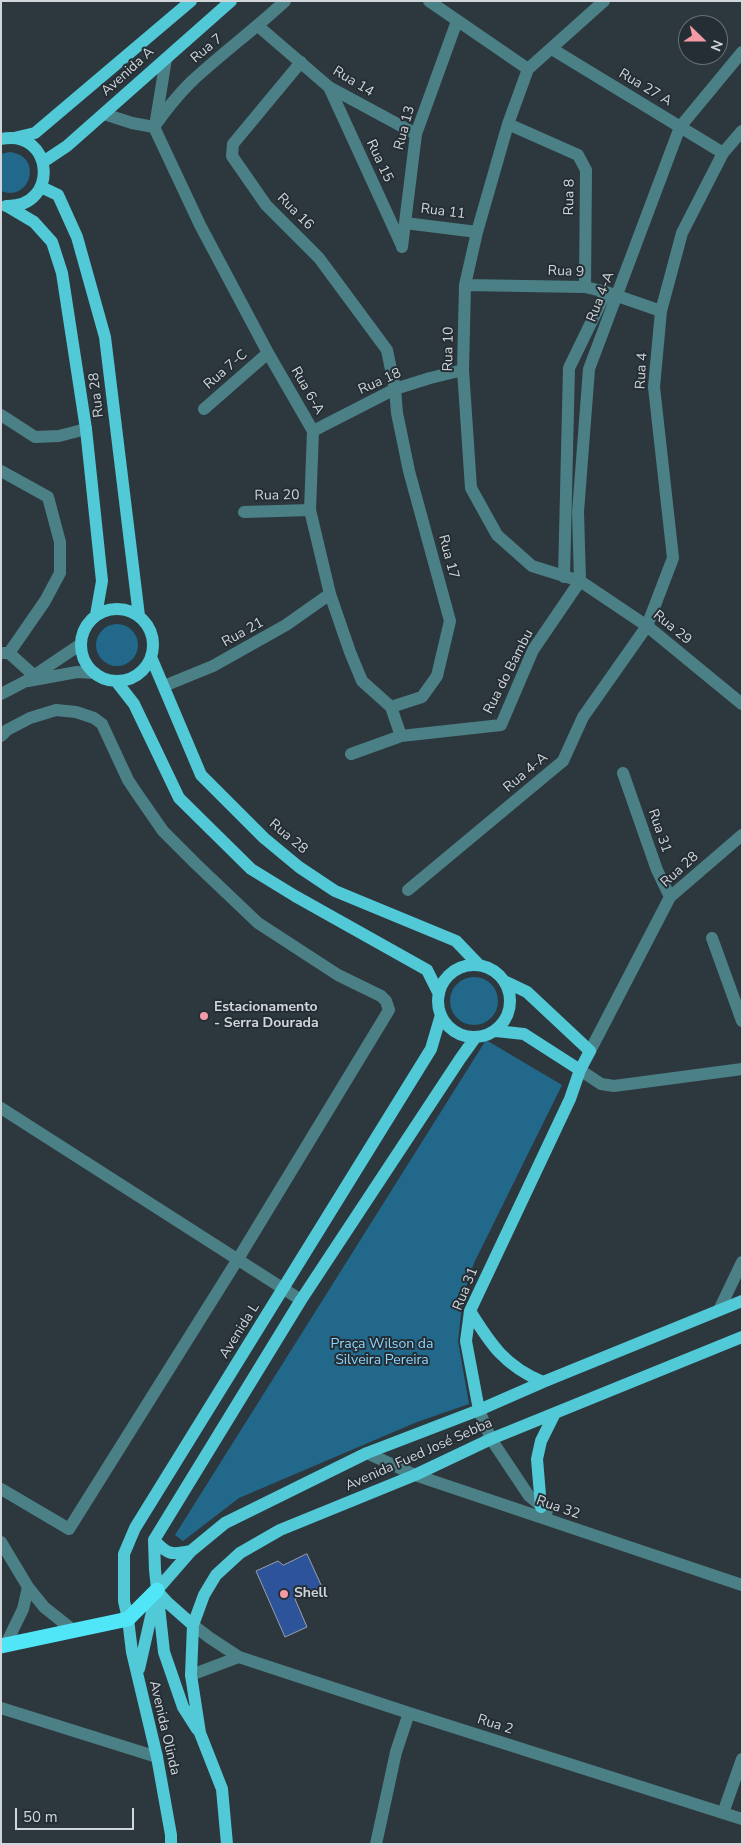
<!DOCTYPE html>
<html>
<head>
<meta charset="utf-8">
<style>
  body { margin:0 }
  #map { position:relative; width:743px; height:1845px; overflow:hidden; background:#2d383e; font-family:"Nunito Sans",sans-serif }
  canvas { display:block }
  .frame { position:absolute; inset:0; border:2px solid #d0d6da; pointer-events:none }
  .north { position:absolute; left:678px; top:15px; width:50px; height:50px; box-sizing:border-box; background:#242e34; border:1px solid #697176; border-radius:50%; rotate:112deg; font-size:14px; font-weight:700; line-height:20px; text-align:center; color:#d0d6da }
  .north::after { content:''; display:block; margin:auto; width:18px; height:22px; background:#f49aa5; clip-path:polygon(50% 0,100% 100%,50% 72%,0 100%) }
  .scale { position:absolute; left:15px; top:1808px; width:119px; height:22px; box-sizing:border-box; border:2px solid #d0d6da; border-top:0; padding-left:6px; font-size:15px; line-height:18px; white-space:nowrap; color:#d0d6da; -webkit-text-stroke:4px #242e34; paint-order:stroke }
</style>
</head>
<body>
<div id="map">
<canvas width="743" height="1845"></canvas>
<div class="frame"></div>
<div class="north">N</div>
<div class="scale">50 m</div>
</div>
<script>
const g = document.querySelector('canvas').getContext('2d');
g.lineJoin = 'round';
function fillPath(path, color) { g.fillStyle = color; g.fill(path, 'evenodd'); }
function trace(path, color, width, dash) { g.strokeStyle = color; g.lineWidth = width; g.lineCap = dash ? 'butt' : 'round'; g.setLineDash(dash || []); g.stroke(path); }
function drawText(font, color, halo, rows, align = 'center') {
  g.font = font + ' "Nunito Sans",sans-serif'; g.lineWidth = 4; g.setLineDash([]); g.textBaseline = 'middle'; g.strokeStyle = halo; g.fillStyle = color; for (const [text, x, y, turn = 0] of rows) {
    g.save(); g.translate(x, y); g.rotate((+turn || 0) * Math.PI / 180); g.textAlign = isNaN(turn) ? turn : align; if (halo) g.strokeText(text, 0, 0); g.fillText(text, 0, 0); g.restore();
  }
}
fillPath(new Path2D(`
  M 9,152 C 44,155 31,203 1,191 L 1,154 Z
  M96 645a21 21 0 1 1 42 0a21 21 0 1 1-42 0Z
  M450 1001a24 24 0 1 1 48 0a24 24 0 1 1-48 0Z
  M 486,1040 L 562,1085 L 474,1263 L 463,1296 L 458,1341 L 469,1404 L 417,1422 L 239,1498 L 183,1541 L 175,1535 Z`), '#22688b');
const building = new Path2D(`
  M 307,1554 L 322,1587 L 295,1599 L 307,1627 L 285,1637 L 256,1571 L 278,1561 L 283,1565 Z`);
fillPath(building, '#2d539b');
trace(building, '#999faa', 1);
trace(new Path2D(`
  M 429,1 L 528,69
  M 258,26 L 329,87 L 416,134
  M 552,49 L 723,153
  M 301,62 L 233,144 L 232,156 L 266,205 L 319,258 L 387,350 L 395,389 L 397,413 L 409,471 L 450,621 L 437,676 L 422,697 L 391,707
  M 528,69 L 508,124 L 477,232 L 465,285 L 463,370 L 471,488 L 497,535 L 532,566 L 580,581 L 647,626 L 742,704
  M 528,69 L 604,1
  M 329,87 L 402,246
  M 104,114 L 132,123 L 154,127
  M 156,120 L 166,59
  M 508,124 L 578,155 L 586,170 L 585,287
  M 154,127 L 200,225 L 268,353 L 313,431 L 310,510 L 330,594 L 350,652 L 362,681 L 391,707 L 401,736
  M 154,127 C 165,111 177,96 191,82 C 221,54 255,29 285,1
  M 405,223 L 477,232
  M 402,247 L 416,134 L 457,21
  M 465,285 L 585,287 L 606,292 L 661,311
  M 204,409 L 268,353
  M 1,415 L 35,437 L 59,436 L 86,429
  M 313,431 L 395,389 L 430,378 L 463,370
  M 1,471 L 48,497 L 60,542 L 60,573 L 45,601 L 9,653
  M 244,512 L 310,510
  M 564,577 L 569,368 L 606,292
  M 580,581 L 578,512 L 589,369 L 680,127 L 742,52
  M 1,653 L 9,653 L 38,679
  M 28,681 L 77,672 L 95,673
  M 164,686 L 213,666 L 286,625 L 330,594
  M 1,694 L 26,681 L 81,644
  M 1,736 L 7,730 L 30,718 L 56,710 L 76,712 L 94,718 L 102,724 L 128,780 L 136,792 L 163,831 L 196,864 L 258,923 L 338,975 L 381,996 L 386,1001 L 389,1010 L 238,1259 L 69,1529 L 1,1489
  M 351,754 L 401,736 L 501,725 L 533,650 L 580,581
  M 623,773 L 657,870 L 670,897
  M 408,890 L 563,761 L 583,717 L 647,626 L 673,558 L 654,387 L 661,311 L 682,233 L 723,153 L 742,131
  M 712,938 L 742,1021
  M 590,1051 L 670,897 L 742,835
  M 580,1070 L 601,1084 L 614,1086 L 742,1069
  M 1,1108 L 301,1300
  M 719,1310 L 742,1262
  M 479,1410 L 491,1439 L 529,1496 L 547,1511
  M 367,1453 L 415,1475 L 742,1585
  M 1,1542 L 28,1587 L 44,1607 L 74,1631
  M 193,1625 L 210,1638 L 239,1657
  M 6,1644 L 23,1609 L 28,1587
  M 191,1675 L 239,1657 L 409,1713 L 742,1819
  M 1,1708 L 157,1757
  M 723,1813 L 742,1759
  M 376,1844 L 396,1752 L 409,1713`), '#4c8087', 12);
trace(new Path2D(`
  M 14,138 L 35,133 L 191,1
  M 1,139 C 54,128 60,208 6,206
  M 43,162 L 67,146 L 231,1
  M 41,187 L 58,195 L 77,237 L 105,337 L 139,616
  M 7,206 L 34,222 L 52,242 L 62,273 L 86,429 L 102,581 L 96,615
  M81 645a36 36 0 1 1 72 0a36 36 0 1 1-72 0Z
  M 151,657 L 201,775 L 264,838 L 299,867 L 335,891 L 456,941 L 479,965
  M 116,681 L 134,704 L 179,798 L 251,869 L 295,896 L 427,970 L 439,994
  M438 1001a36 36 0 1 1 72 0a36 36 0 1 1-72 0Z
  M 496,1031 L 524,1034 L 580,1070
  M 470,1311 C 491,1345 505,1366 543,1382
  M 479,1410 L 466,1341 L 470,1311 L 570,1099 L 580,1070 L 590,1051 L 527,992 L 506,982
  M 541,1507 L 537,1459 L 541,1441 L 555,1413
  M 154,1540 C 168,1555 171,1555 191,1551
  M 157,1591 L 168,1603 L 193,1625
  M 139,1669 L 157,1590 L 191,1551 L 225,1523 L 367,1453 L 479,1410 L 543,1382 L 742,1301
  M 197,1729 L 183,1707 L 164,1652 L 155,1570 L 154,1540 L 301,1300 L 460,1059 L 475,1038
  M 171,1844 L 171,1835 L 157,1757 L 132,1652 L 128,1619 L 124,1601 L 124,1554 L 135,1528 L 431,1049 L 441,1015
  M 227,1844 L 222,1789 L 200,1733 L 191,1675 L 193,1625 L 204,1595 L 216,1575 L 240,1553 L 280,1530 L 415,1475 L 491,1439 L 555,1413 L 742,1337`), '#52c9d7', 12);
trace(new Path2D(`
  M 1,1646 L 128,1619 L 157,1590`), '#50e5f7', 15);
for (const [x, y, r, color] of [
  [204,1016,5,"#f49aa5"],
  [284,1594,5,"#f49aa5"]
]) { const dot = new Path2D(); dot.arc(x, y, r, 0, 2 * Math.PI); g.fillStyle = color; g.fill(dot); trace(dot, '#242e34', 2); }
drawText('14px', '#d0d6da', '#242e34', [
  ["Rua 7",207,49,-40],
  ["Avenida A",128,72,-42],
  ["Rua 14",353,82,31],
  ["Rua 27 A",645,88,31],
  ["Rua 13",405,128,-75],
  ["Rua 15",379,161,65],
  ["Rua 8",570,197,-89],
  ["Rua 16",295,212,45],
  ["Rua 11",443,212,7],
  ["Rua 9",566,272,2],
  ["Rua 4-A",601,297,-69],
  ["Rua 10",449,349,-89],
  ["Rua 7-C",226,370,-41],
  ["Rua 4",642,371,-87],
  ["Rua 18",380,382,-24],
  ["Rua 6-A",307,391,60],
  ["Rua 28",97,395,-97],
  ["Rua 20",277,496,-1],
  ["Rua 17",448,557,75],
  ["Rua 29",672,628,39],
  ["Rua 21",243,633,-29],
  ["Rua do Bambu",509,672,-63],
  ["Rua 4-A",526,773,-40],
  ["Rua 31",659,831,71],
  ["Rua 28",288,837,40],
  ["Rua 28",680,870,-42],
  ["Rua 31",466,1289,-68],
  ["Avenida L",240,1331,-58],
  ["Avenida Fued José Sebba",419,1455,-24],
  ["Rua 32",558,1508,19],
  ["Rua 2",495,1725,18],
  ["Avenida Olinda",164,1728,77]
]);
drawText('bold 14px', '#d0d6da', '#242e34', [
  ["Estacionamento",214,1008],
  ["- Serra Dourada",214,1024],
  ["Shell",294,1594]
], 'left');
drawText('14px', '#8bd4fe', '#242e34', [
  ["Praça Wilson da",382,1345],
  ["Silveira Pereira",382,1361]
]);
</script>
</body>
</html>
